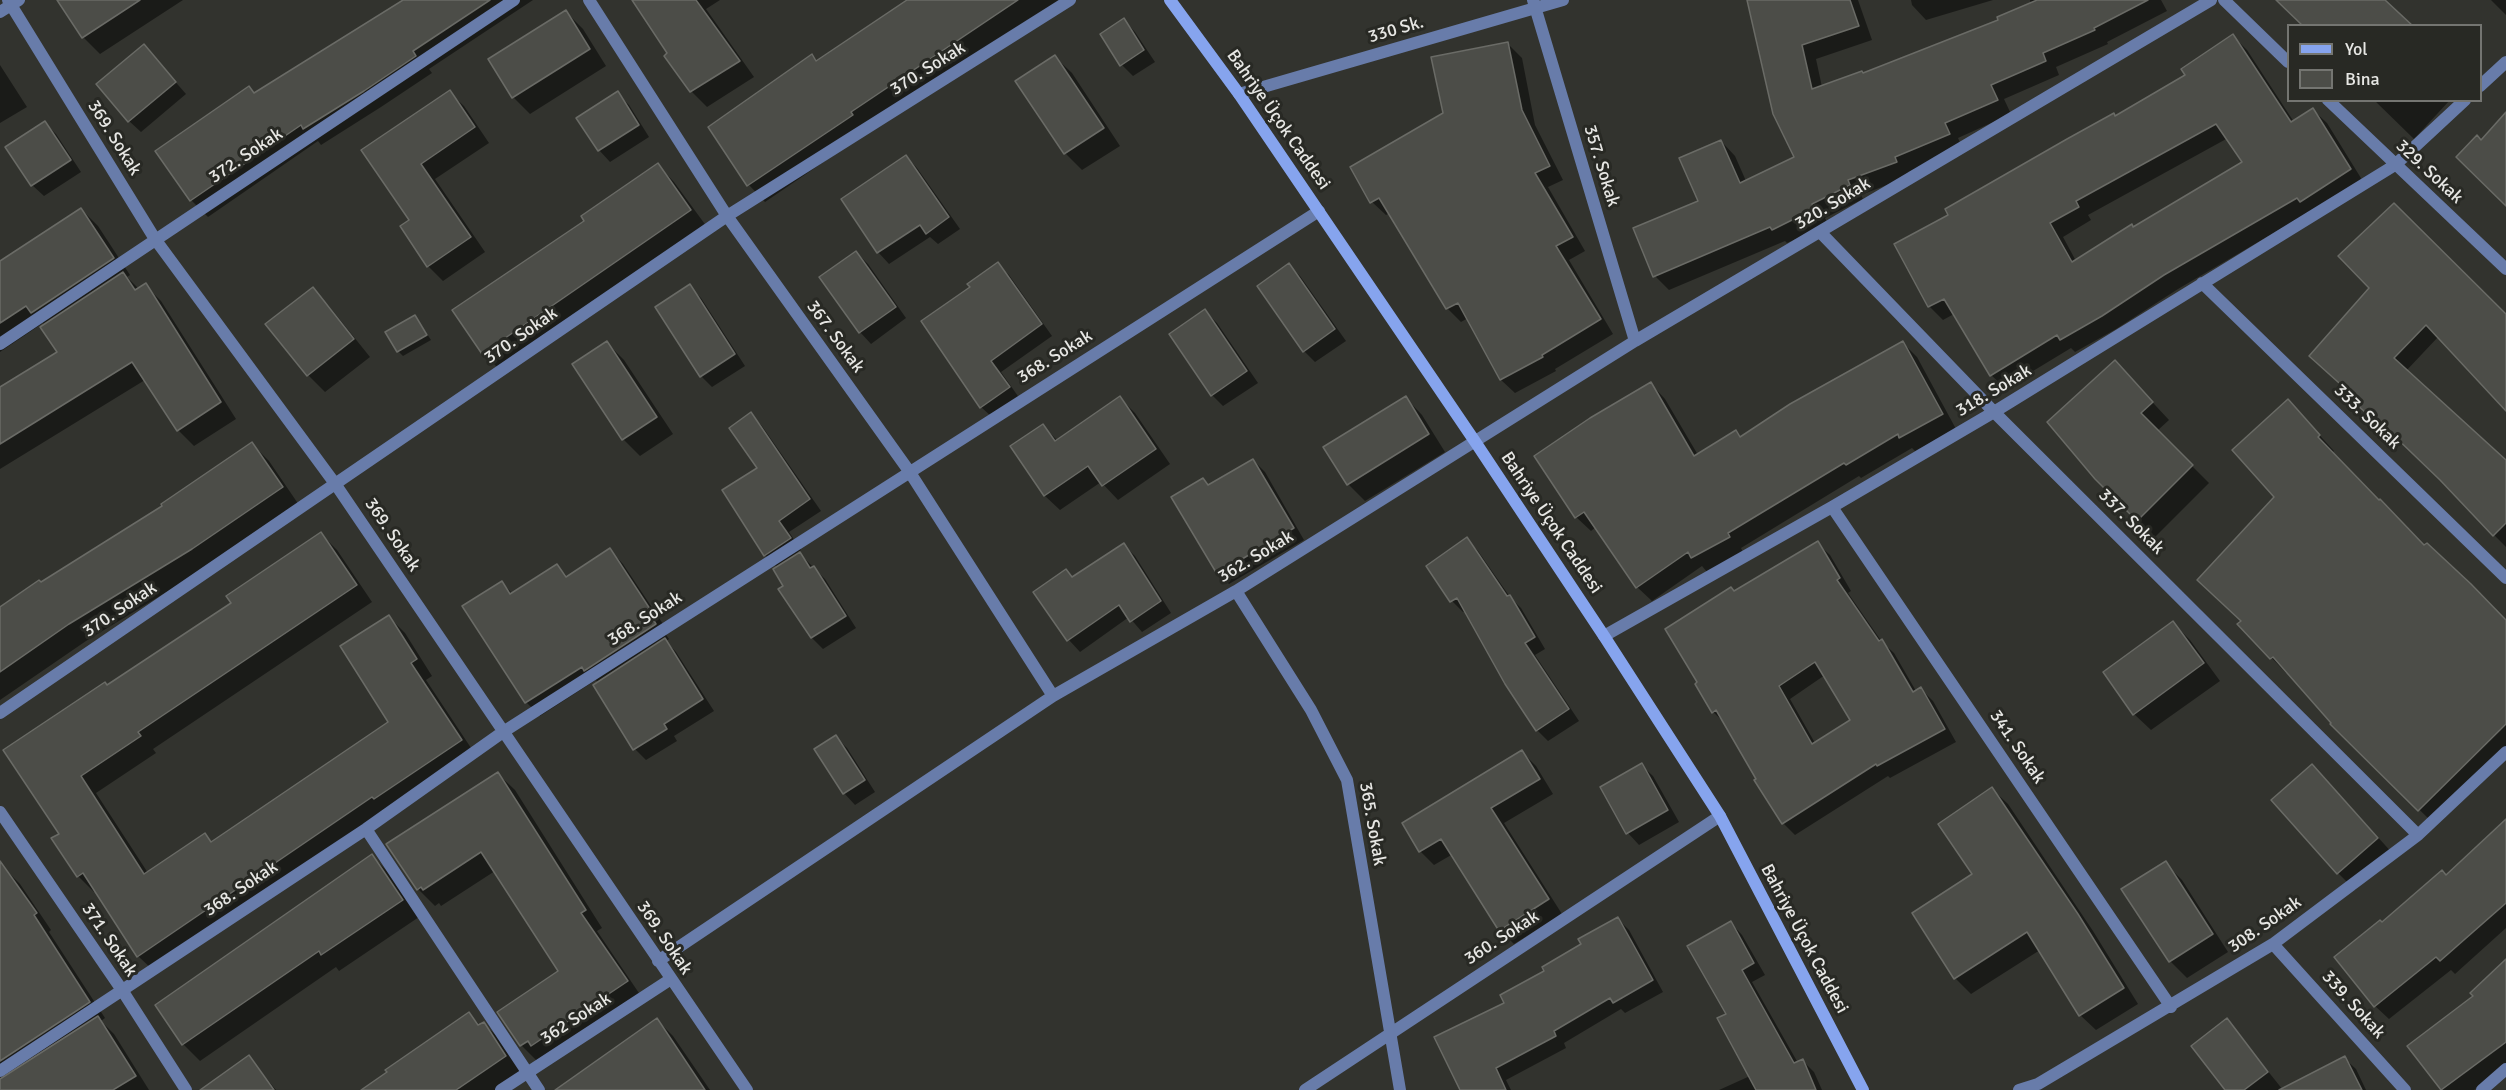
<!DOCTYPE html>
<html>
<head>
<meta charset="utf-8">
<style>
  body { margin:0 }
  #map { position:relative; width:2506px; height:1090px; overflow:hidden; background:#32332e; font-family:Signika,sans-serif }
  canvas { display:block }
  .legend { position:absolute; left:2287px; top:24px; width:195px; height:78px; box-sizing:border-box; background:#282924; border:2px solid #747571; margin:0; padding:8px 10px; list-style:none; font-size:18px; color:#e7e7e4 }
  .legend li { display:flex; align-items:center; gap:12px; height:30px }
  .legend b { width:30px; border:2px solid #747571 }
</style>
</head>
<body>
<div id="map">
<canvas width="2506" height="1090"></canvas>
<ul class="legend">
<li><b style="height:8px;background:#86a4ee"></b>Yol</li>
<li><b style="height:16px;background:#4c4d48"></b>Bina</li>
</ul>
</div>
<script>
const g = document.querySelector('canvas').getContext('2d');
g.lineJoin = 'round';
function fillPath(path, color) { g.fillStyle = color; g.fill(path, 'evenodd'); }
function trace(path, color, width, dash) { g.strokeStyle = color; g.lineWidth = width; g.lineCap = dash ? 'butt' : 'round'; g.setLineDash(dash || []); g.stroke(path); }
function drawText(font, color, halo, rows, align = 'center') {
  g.font = font + ' Signika,sans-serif'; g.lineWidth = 6; g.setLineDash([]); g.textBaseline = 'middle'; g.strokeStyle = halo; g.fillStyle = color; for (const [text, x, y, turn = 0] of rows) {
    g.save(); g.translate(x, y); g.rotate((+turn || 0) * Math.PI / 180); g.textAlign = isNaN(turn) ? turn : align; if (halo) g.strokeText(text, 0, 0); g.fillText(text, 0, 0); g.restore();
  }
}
fillPath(new Path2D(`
  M 59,0 L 183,0 L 100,54 L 83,37 Z
  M 406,0 L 533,0 L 429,69 L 432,73 L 381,107 L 321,145 L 318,141 L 208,217 L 191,200 L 255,94 Z
  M 634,0 L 720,0 L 706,9 L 754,77 L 707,107 L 691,91 L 666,56 L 669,53 Z
  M 912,0 L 1061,0 L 765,202 L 749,185 L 812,56 L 818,62 Z
  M 1749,0 L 1858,0 L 1872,40 L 1816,59 L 1822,87 L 1863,74 L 2000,20 L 2031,4 L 2030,0 L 2161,0 L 2167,11 L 2107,42 L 2108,44 L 2056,67 L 2059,75 L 2004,99 L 2011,114 L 1958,138 L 1963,149 L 1908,172 L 1910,176 L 1861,195 L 1863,199 L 1825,218 L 1828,224 L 1787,243 L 1785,241 L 1669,290 L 1655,276 L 1700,202 L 1721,141 L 1735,156 L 1746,181 L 1796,157 Z
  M 1911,0 L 1993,0 L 1926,20 L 1912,5 Z
  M 2491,0 L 2506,0 L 2506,15 Z
  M 566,12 L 583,29 L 606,66 L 530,114 L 513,97 Z
  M 1124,20 L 1135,32 L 1155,62 L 1133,76 L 1122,65 Z
  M 2233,36 L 2247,50 L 2294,122 L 2313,110 L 2327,123 L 2364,183 L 2311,211 L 2178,289 L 2116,329 L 2075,352 L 2071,348 L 2005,388 L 1991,375 L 1954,314 L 1943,320 L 1929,306 L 1950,216 L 2187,76 ZM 2228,138 L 2244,163 L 2076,261 L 2063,237 L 2091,220 L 2088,215 Z
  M 1508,44 L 1522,58 L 1535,125 L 1563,180 L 1548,187 L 1585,251 L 1569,260 L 1613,334 L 1555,369 L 1556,371 L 1515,393 L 1501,380 L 1468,318 L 1461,322 L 1447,308 L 1390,213 L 1386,215 L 1372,202 L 1444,114 Z
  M 144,46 L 186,94 L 141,132 L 129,121 Z
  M 1055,57 L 1072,73 L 1120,146 L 1082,170 L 1065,153 L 1018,81 Z
  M 0,65 L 27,107 L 0,123 Z
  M 449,92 L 464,106 L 489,143 L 435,179 L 485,252 L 443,281 L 428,266 L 411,220 L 363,150 Z
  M 617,93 L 629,105 L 649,137 L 610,162 L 599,150 Z
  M 2374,100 L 2450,100 L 2414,139 Z
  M 45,123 L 56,134 L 81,172 L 44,196 L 32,185 Z
  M 906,156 L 917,168 L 960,229 L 938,244 L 930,237 L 889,264 L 878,252 Z
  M 658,165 L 674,182 L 707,227 L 500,370 L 483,353 L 586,221 Z
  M 81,209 L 98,226 L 130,275 L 127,277 L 139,289 L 145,285 L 161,301 L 236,419 L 194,446 L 178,430 L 145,380 L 0,469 L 0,388 L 59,353 L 43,323 L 0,352 L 0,263 Z
  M 2438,248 L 2506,315 L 2506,408 L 2439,336 L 2406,371 L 2506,462 L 2506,547 L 2400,440 L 2399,442 L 2369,415 Z
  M 856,252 L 868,264 L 906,318 L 871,344 L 860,332 Z
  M 997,264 L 1009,275 L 1052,336 L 1001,372 L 1020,399 L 993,418 L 981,407 L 972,288 Z
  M 1289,265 L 1300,276 L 1346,341 L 1315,362 L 1304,351 Z
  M 689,286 L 701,298 L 745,366 L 712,387 L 701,376 Z
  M 312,289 L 329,306 L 370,357 L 325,392 L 308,375 L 268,324 Z
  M 1205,311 L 1217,323 L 1258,383 L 1223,406 L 1212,395 Z
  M 415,316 L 431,340 L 403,356 L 398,351 Z
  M 607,343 L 624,360 L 673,434 L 640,456 L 623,439 L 574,365 Z
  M 1903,343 L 1917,357 L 1956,429 L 1915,451 L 1912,448 L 1861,478 L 1859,476 L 1741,548 L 1743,552 L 1707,572 L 1702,566 L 1652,601 L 1637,587 L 1596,527 L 1591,531 L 1576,517 L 1651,384 L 1665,399 L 1698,455 L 1735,432 L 1741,437 Z
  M 2115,362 L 2169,420 L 2157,431 L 2209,483 L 2155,537 L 2096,478 Z
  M 1120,398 L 1135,413 L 1170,464 L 1118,500 L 1101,482 L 1060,510 L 1045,496 L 1012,447 L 1043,426 L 1058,441 Z
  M 1406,398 L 1422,415 L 1445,452 L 1365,501 L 1348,484 Z
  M 751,414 L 762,426 L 821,511 L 789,532 L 801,550 L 798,552 L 825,579 L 856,628 L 823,649 L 812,638 L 781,589 L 785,586 L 778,568 L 765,555 L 759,468 Z
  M 2302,416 L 2334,451 L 2332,453 L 2425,547 L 2506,621 L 2506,752 L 2434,824 L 2332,724 L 2288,671 L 2286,673 L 2239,624 L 2242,622 L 2276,497 Z
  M 252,444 L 269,461 L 299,505 L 209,566 L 86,641 L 0,700 L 0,609 L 164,506 Z
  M 1253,460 L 1265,472 L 1304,540 L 1229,584 L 1218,573 L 1209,486 Z
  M 320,533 L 337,550 L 372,602 L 153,749 L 156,753 L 96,793 L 148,873 L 205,835 L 213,843 L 390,723 L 389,617 L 405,633 L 432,676 L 426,680 L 477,757 L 155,972 L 138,956 L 96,891 L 94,892 L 78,876 L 61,834 L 108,687 L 233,603 Z
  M 1467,539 L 1478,551 L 1510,597 L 1521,608 L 1545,649 L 1535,655 L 1579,721 L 1548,741 L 1537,730 L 1466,611 L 1463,612 L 1452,601 L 1428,566 Z
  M 1817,543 L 1830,555 L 1851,591 L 1848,593 L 1882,642 L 1894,653 L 1916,691 L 1921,689 L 1933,701 L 1956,742 L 1890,778 L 1888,776 L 1795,835 L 1783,823 L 1726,724 L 1713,712 L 1734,592 ZM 1825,675 L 1852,720 L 1815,743 L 1790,699 Z
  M 1124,545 L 1135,556 L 1171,613 L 1142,632 L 1129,617 L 1080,652 L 1069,640 L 1035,593 L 1073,578 Z
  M 610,550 L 623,564 L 665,627 L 662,629 L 669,639 L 666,641 L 676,652 L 714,711 L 674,736 L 677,741 L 646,760 L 635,749 L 596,680 L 540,716 L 526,702 L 465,607 L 502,583 L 513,594 L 557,566 L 568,577 Z
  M 2173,623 L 2190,640 L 2220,681 L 2151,730 L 2134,714 Z
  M 836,737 L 847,748 L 875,792 L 855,805 L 844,793 Z
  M 1522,752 L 1536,766 L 1553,794 L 1504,823 L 1562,914 L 1514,944 L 1500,930 L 1453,854 L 1434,865 L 1420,851 Z
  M 1641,765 L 1653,776 L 1679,822 L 1639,845 L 1628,833 L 1602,788 Z
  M 498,774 L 515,790 L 602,928 L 597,931 L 643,999 L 538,1062 L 521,1045 L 499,1013 L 560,971 L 495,871 L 441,906 L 439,903 L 435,906 L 418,889 Z
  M 2329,783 L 2394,855 L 2355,890 L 2338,873 Z
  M 1992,789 L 2008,804 L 2093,931 L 2138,1004 L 2096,1030 L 2080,1015 L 2040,950 L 1971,994 L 1955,978 L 1914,913 L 1974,875 Z
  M 2506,821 L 2506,928 L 2455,974 L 2451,970 L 2389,1019 L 2375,1006 L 2382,924 L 2446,877 Z
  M 372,856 L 389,873 L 419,917 L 339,971 L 336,967 L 200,1061 L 183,1044 Z
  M 2165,863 L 2182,880 L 2228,952 L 2187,978 L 2170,961 Z
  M 4,868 L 20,884 L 51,930 L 49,932 L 105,1018 L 101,1021 L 114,1034 L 149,1090 L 0,1090 L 0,871 Z
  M 1618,919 L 1629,930 L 1663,992 L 1625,1013 L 1621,1009 L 1564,1043 L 1566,1048 L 1506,1080 L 1511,1090 L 1461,1090 L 1506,1004 Z
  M 1731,923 L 1742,935 L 1765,975 L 1752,982 L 1798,1063 L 1803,1061 L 1814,1072 L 1822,1090 L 1719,1090 L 1750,1076 L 1728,1014 Z
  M 2506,961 L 2506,1063 L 2474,1090 L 2443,1090 L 2409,1046 L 2475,996 Z
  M 469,1014 L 481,1026 L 484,1024 L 501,1040 L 522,1073 L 498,1090 L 362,1090 Z
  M 657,1020 L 673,1036 L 710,1090 L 558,1090 Z
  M 2227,1020 L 2283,1090 L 2344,1058 L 2356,1069 L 2366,1090 L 2226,1090 Z
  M 249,1057 L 276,1090 L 203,1090 Z`), '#0007');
const building = new Path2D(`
  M 57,0 L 140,0 L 82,38 Z
  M 403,0 L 490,0 L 413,51 L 416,56 L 364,91 L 303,129 L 301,125 L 190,201 L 155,151 L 249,86 L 254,93 Z
  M 632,0 L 696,0 L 740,61 L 690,92 L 664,56 L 667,53 Z
  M 907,0 L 1018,0 L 851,112 L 853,115 L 747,186 L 708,127 L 812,54 L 816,61 Z
  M 1747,0 L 1850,0 L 1859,26 L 1802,45 L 1812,89 L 1862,71 L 1863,73 L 1998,20 L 1997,17 L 2037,0 L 2148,0 L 2094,28 L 2095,30 L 2043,53 L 2046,61 L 1991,85 L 1998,100 L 1945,123 L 1950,134 L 1895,157 L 1897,162 L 1848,180 L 1850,185 L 1812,204 L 1814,209 L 1772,230 L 1770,227 L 1653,277 L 1633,228 L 1698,201 L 1679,158 L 1721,140 L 1740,183 L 1794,157 L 1773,114 Z
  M 2276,0 L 2385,0 L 2413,26 L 2303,26 Z
  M 566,10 L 590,49 L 512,98 L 488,59 Z
  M 1124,18 L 1144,50 L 1120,66 L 1100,34 Z
  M 2233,34 L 2291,122 L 2313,108 L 2351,169 L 2300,202 L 2297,198 L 2164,275 L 2102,316 L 2060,340 L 2057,335 L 1990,376 L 1944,299 L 1928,307 L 1894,244 L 1948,215 L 1945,209 L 2067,139 L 2114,113 L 2115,116 L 2185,75 L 2181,69 ZM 2216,124 L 2242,162 L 2133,227 L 2132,224 L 2072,262 L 2050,223 L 2079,207 L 2076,201 Z
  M 1508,42 L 1522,110 L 1550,166 L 1535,173 L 1573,237 L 1556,246 L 1601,319 L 1542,355 L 1543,357 L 1500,380 L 1458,303 L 1446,309 L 1379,198 L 1370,203 L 1350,167 L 1443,113 L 1431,57 Z
  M 144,44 L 176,82 L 128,122 L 96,84 Z
  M 1055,55 L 1104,128 L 1064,154 L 1015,81 Z
  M 450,90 L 475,127 L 421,164 L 471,237 L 427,267 L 400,226 L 409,220 L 361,150 Z
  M 618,91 L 639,125 L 598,151 L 576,118 Z
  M 2506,112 L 2506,206 L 2456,157 L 2477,135 L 2481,140 Z
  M 45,121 L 71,160 L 31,186 L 5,147 Z
  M 906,155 L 949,217 L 926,234 L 920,225 L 877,253 L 841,199 Z
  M 658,163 L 691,210 L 482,354 L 452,310 L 584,221 L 581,216 Z
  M 2394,203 L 2506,314 L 2506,411 L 2426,325 L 2394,358 L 2506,460 L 2506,523 L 2493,536 L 2440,480 L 2387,429 L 2386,431 L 2355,403 L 2358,400 L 2309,356 L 2369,288 L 2338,256 Z
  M 81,208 L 114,258 L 31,313 L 26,306 L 0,323 L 0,261 Z
  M 856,251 L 896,307 L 859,333 L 819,277 Z
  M 998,262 L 1042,324 L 991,361 L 1010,387 L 980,408 L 921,321 L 970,287 L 967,284 Z
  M 1289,263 L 1335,329 L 1303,352 L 1257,286 Z
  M 123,272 L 135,290 L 146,283 L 221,402 L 177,431 L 132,362 L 0,444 L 0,387 L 57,352 L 40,327 Z
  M 690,284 L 735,354 L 700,377 L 655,307 Z
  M 313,287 L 354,339 L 307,376 L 265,324 Z
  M 1205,309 L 1247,371 L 1211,396 L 1169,334 Z
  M 415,315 L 427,335 L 397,352 L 385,332 Z
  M 607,341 L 657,417 L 622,440 L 572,364 Z
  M 1903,341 L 1943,414 L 1899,438 L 1898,434 L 1846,465 L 1844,463 L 1728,533 L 1730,537 L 1691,558 L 1688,552 L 1636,588 L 1584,512 L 1575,518 L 1534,456 L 1590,418 L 1651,382 L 1694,456 L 1736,430 L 1740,437 L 1790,404 Z
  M 2115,360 L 2153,402 L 2141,413 L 2193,465 L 2137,521 L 2095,479 L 2047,422 Z
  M 1120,396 L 1156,449 L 1102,486 L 1088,466 L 1044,496 L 1010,446 L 1043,424 L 1055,441 Z
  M 1406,396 L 1429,434 L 1347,485 L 1323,447 Z
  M 2288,399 L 2320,435 L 2318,437 L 2379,500 L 2380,499 L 2424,545 L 2427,543 L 2471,584 L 2506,620 L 2506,724 L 2418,811 L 2330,724 L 2331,723 L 2273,657 L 2270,659 L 2237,624 L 2241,621 L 2197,580 L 2274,497 L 2232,450 Z
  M 751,412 L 810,499 L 779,521 L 791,538 L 764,556 L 722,490 L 757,468 L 729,428 Z
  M 252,442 L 283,487 L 192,549 L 69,624 L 0,672 L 0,607 L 39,580 L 41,582 L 162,506 L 161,504 Z
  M 1253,459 L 1294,528 L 1217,574 L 1171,497 L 1203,478 L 1208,485 Z
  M 321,532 L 357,585 L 138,732 L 141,736 L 81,776 L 144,874 L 205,833 L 211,842 L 388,722 L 340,646 L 389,615 L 417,659 L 411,663 L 462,740 L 374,799 L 372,797 L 137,957 L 83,873 L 77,877 L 51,838 L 59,834 L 3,750 L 105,682 L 107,685 L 231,603 L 226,596 Z
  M 1467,537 L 1507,596 L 1510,595 L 1535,637 L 1525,643 L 1569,709 L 1536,731 L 1505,684 L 1457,598 L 1450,602 L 1426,566 Z
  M 1818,541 L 1840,578 L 1837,580 L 1879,641 L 1882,639 L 1913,692 L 1921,687 L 1945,729 L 1877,766 L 1876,764 L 1782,824 L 1754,780 L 1756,779 L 1716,710 L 1712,713 L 1695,684 L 1697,682 L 1665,629 L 1731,587 L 1734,591 ZM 1815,662 L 1850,720 L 1812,744 L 1779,686 Z
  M 1124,543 L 1161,601 L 1130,622 L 1119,605 L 1067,641 L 1033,592 L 1066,569 L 1072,577 Z
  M 610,548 L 652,612 L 650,614 L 656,624 L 584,671 L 582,667 L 525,703 L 462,606 L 502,581 L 510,594 L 557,564 L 566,577 Z
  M 800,552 L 810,568 L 814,566 L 846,616 L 811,638 L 778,589 L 783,586 L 773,569 Z
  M 2173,621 L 2204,663 L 2133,715 L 2103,672 Z
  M 665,638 L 703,699 L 664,724 L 667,729 L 633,750 L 593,685 Z
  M 836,735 L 865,780 L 843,794 L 814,749 Z
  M 1522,750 L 1540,779 L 1491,808 L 1549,899 L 1499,931 L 1441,839 L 1419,852 L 1402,823 Z
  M 1642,763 L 1668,810 L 1626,834 L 1600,787 Z
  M 2312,764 L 2378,838 L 2337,874 L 2271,800 Z
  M 498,772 L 586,910 L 581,913 L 628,981 L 531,1046 L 528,1041 L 520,1046 L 497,1012 L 558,971 L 481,852 L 423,890 L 421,887 L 417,890 L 386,844 Z
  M 1992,787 L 2078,914 L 2124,988 L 2079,1016 L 2027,932 L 1954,979 L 1912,913 L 1972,874 L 1938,824 Z
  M 2506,819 L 2506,903 L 2440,961 L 2436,957 L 2374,1007 L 2334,957 L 2380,920 L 2382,922 L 2442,870 L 2446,875 Z
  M 372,854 L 403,900 L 321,955 L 319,951 L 182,1045 L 155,1005 Z
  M 0,861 L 37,913 L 34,915 L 90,1002 L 0,1061 Z
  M 2166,861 L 2213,934 L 2169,962 L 2121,889 Z
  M 1618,917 L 1653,980 L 1613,1003 L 1610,998 L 1554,1031 L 1556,1036 L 1496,1068 L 1506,1090 L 1460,1090 L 1434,1037 L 1504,1003 L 1500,995 L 1544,971 L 1542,967 L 1581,944 L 1578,939 Z
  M 1731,921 L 1754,963 L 1742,970 L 1794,1063 L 1803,1059 L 1816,1090 L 1756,1090 L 1717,1018 L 1726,1014 L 1687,946 Z
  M 2506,959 L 2506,1042 L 2441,1090 L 2407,1046 L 2473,996 L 2470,993 Z
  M 469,1012 L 478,1025 L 484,1022 L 506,1056 L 456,1090 L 361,1090 L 387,1072 L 385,1070 Z
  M 98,1016 L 136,1076 L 113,1090 L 0,1090 L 0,1079 Z
  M 657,1018 L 705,1090 L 555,1090 Z
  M 2227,1018 L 2268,1072 L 2244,1090 L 2225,1090 L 2191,1046 Z
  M 249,1055 L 274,1090 L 200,1090 Z
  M 2345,1056 L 2362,1090 L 2279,1090 Z`);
fillPath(building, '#4c4d48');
trace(building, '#6a6b66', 1.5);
trace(new Path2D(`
  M 8,0 L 155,239 L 336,485 L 747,1090
  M 589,0 L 727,216 L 909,471 L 1053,696
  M 1533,0 L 1635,341
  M 2224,0 L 2288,62
  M 0,12 L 19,0
  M 2480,86 L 2506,62
  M 1239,94 L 1563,0
  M 2328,100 L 2506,269
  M 1821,233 L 1994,412 L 2418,835
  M 2202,283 L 2506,578
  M 0,344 L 514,0
  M 1832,507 L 2171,1007
  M 1236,591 L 1311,710 L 1347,780 L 1400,1090
  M 1604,636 L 1832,507 L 1994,412 L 2395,165 L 2465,100
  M 0,713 L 727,216 L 1070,0
  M 0,812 L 122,990 L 186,1090
  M 366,829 L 539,1090
  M 2273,944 L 2405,1090
  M 658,961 L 1053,696 L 1236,591 L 1635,341 L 2211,0
  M 0,1071 L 366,829 L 503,732 L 1319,211
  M 501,1090 L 671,979
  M 1305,1090 L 1720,816
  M 2019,1090 L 2038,1084 L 2273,944 L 2418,835 L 2506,752
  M 2482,1090 L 2506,1069`), '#687caa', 12);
trace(new Path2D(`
  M 1170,0 L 1239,94 L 1476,443 L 1604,636 L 1720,816 L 1863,1090`), '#86a4ee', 12);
drawText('18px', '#e7e7e4', '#282924', [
  ["330 Sk.",1396,30,-16],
  ["370. Sokak",928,69,-32],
  ["Bahriye Üçok Caddesi",1278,120,55],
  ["369. Sokak",114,138,58],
  ["372. Sokak",246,156,-34],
  ["357. Sokak",1601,166,73],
  ["329. Sokak",2429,172,43],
  ["320. Sokak",1833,204,-31],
  ["370. Sokak",521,336,-35],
  ["367. Sokak",835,337,54],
  ["368. Sokak",1055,357,-32],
  ["318. Sokak",1994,391,-31],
  ["333. Sokak",2367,417,44],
  ["337. Sokak",2131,522,45],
  ["Bahriye Üçok Caddesi",1551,523,56],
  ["369. Sokak",392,535,56],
  ["362. Sokak",1256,557,-31],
  ["370. Sokak",120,610,-34],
  ["368. Sokak",645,619,-33],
  ["341. Sokak",2017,747,56],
  ["365. Sokak",1372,824,80],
  ["368. Sokak",241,889,-34],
  ["308. Sokak",2265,925,-35],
  ["369. Sokak",664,938,56],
  ["360. Sokak",1502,938,-33],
  ["Bahriye Üçok Caddesi",1804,939,62],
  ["371. Sokak",109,940,56],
  ["339. Sokak",2353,1005,48],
  ["362 Sokak",576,1019,-33]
]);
</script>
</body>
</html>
